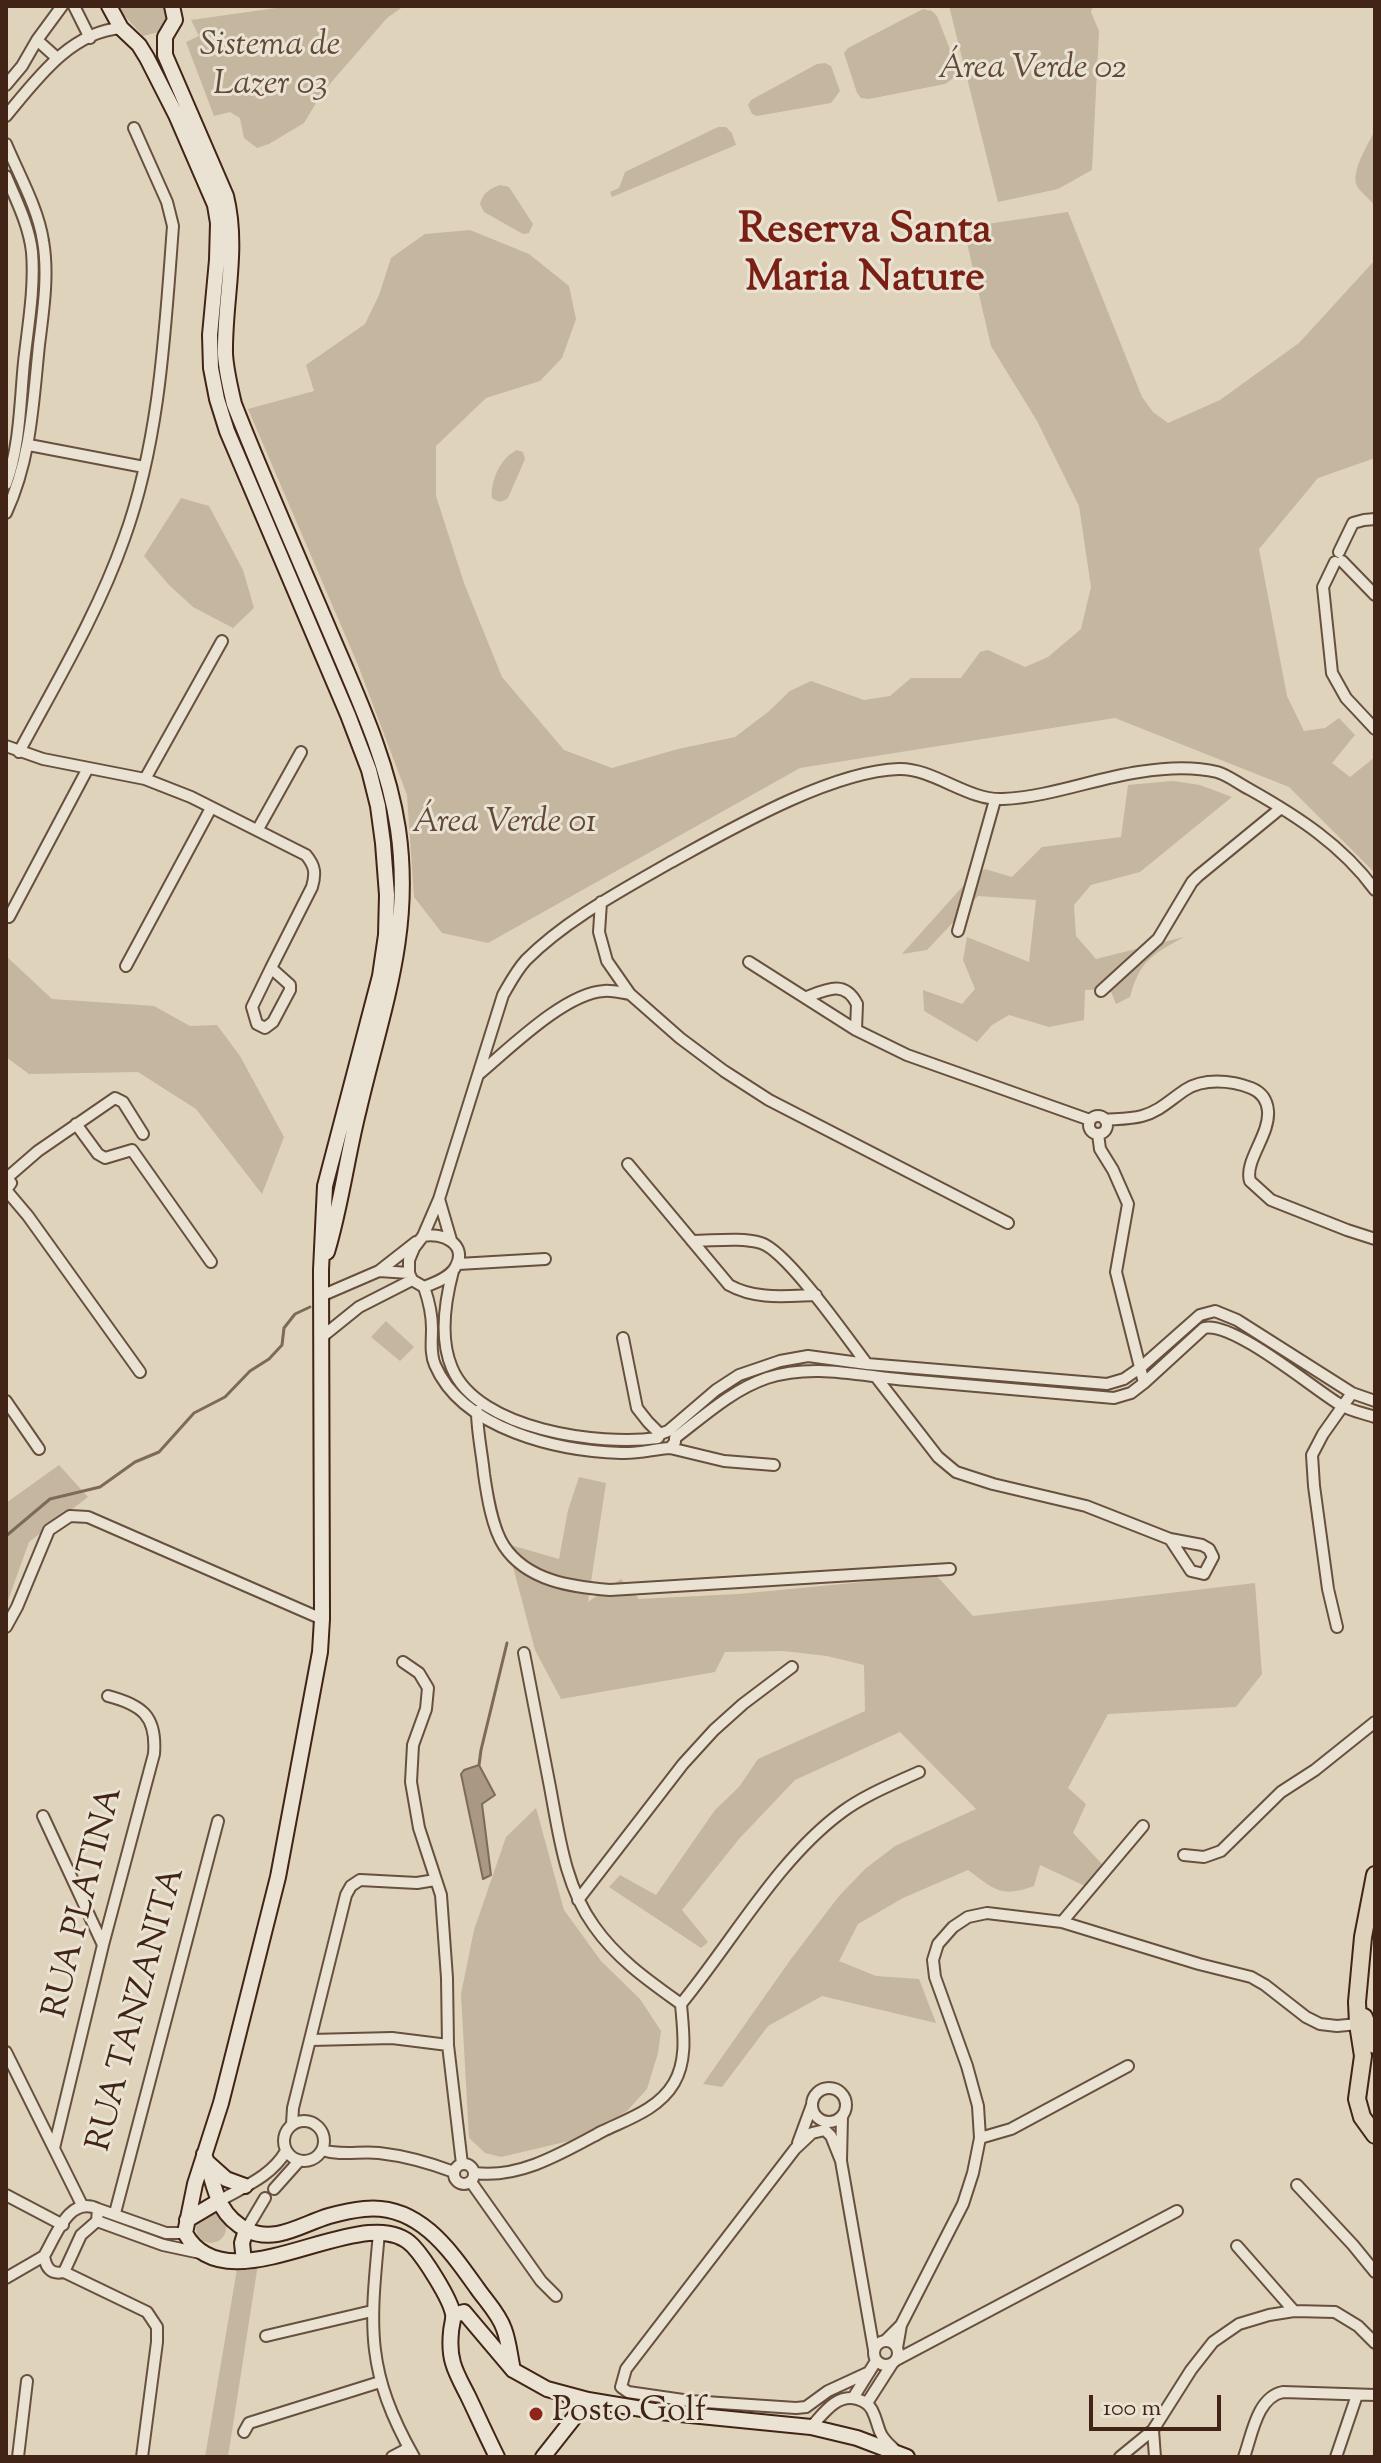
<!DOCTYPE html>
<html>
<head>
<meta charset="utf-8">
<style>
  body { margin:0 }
  #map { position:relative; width:1381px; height:2463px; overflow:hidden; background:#dfd4bb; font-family:"Sorts Mill Goudy",serif }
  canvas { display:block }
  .frame { position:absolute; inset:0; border:8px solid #412415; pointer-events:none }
  .scale { position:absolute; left:1089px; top:2395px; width:132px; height:36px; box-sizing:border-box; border:4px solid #412415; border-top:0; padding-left:10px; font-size:24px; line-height:28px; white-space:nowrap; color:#412415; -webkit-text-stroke:6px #eae3d3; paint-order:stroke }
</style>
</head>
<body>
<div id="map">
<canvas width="1381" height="2463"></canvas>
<div class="frame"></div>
<div class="scale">100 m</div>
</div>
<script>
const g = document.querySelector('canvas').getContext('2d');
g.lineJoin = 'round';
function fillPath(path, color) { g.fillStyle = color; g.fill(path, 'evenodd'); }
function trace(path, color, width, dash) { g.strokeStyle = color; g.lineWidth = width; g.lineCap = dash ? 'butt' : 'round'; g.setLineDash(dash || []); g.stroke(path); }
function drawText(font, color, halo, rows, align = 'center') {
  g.font = font + ' "Sorts Mill Goudy",serif'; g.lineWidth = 6; g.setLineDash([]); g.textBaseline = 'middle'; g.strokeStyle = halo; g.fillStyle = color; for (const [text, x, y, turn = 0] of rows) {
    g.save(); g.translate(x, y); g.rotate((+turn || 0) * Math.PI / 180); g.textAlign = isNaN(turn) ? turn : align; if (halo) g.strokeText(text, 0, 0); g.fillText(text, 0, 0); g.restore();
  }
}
fillPath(new Path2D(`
  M 119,6 L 167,6 L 169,22 L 159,32 L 143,36 L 122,13 Z
  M 290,6 L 404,6 L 387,18 L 322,93 L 304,123 L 269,144 L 257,148 L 244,138 L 240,118 L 230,112 L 214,116 L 186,42 L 199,36 L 191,20 Z
  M 949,6 L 1093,6 L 1091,12 L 1099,31 L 1092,170 L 1058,189 L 998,202 Z
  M 923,9 L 932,11 L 937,16 L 956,65 C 957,75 954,79 945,84 L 869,99 L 861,98 L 857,93 L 844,53 L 848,48 Z
  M 825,63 L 831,66 L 840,91 L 831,103 L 757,116 L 752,114 L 748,105 L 751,100 L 817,64 Z
  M 718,127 L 726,127 L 732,133 L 736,145 L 612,197 L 610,192 L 619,188 L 625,172 Z
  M 1375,130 L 1375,206 C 1370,199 1361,193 1357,186 C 1350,172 1369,143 1375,130 Z
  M 500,185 L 509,187 L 533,224 L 529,233 L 523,234 L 484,212 L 480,204 C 483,193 489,189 500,185 Z
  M 1068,212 L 1142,397 L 1153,412 L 1168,423 L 1220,400 L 1299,343 L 1375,260 L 1375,458 L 1318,478 L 1259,549 L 1287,696 L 1304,731 L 1325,728 L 1339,718 L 1355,735 L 1332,763 L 1350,777 L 1375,757 L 1375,873 L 1289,787 L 1115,718 L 800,768 L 488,943 L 442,933 L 414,897 L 407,795 L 358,665 L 248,409 L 314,391 L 306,365 L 365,324 L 379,295 L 391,258 L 425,234 L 470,230 L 529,254 L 569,286 L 576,319 L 562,358 L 540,381 L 486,398 L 436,446 L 436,496 L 464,583 L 502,677 L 564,750 L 612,768 L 678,749 L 735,737 L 768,712 L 790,691 L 811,681 L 864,700 L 890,696 L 911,678 L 961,678 L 980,652 L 988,650 L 1025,667 L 1048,657 L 1081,629 L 1091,587 L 1079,506 L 1037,421 L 991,346 L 967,243 L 972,230 L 987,224 Z
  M 517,450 L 523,452 L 525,459 L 508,498 C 502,503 498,502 492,498 C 490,481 501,457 517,450 Z
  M 181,498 L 209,506 L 243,570 L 254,608 L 233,628 L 193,607 L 169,585 L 144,556 Z
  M 1173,781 L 1200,785 L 1232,797 L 1140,872 L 1091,885 L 1074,905 L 1076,936 L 1096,959 L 1184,937 C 1152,955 1140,960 1130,997 L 1116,1004 L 1110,989 L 1085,990 L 1084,1020 L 1049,1027 L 1009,1015 L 992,1025 L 977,1042 L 924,1011 L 923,990 L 962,1004 L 975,989 L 963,960 L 967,937 L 1029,962 L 1036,900 L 978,896 L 927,950 L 902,954 L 972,876 L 985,869 L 1012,877 L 1042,847 L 1121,837 L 1128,785 Z
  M 6,956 L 52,999 L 154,1006 L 190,1026 L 217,1025 L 240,1056 L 284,1137 L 262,1194 L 196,1109 L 138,1072 L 29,1074 L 6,1057 Z
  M 386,1321 L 414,1347 L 400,1361 L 371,1337 Z
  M 59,1465 L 88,1497 L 29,1542 L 6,1606 L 6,1503 Z
  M 579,1477 L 606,1483 L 588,1602 L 621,1579 L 639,1599 L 738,1594 L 936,1575 L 973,1616 L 1255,1583 L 1262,1674 L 1236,1707 L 1108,1714 L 1068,1788 L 1086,1804 L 1073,1833 L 1102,1864 L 1085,1886 L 1040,1865 L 1034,1886 C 1001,1898 995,1890 968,1870 L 903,1898 L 858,1924 L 839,1961 L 876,1976 L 919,1979 L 936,2023 L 822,1996 L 768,2026 L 722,2087 L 703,2084 L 791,1959 L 839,1896 L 865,1869 L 895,1846 L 976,1809 L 900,1732 L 795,1780 L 739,1839 L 682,1910 L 708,1942 L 701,1948 L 609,1887 L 620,1875 L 656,1895 L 715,1810 L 739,1787 L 758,1759 L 865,1711 L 864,1665 L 827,1656 L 783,1651 L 725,1652 L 715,1672 L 561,1699 L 535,1650 L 507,1544 L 559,1559 L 568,1510 Z
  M 536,1808 L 564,1910 L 601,1961 L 640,1999 L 661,2031 L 658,2053 L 647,2089 L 627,2111 L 582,2138 L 501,2157 L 485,2153 L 469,2138 L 461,1994 L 474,1930 L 506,1837 Z
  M196 2228a15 15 0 1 1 30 0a15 15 0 1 1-30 0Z
  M 258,2264 L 228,2457 L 205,2457 L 237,2269 Z`), '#c4b69f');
const water = new Path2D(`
  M 479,1765 L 495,1795 L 482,1804 L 491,1875 L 483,1879 L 461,1774 L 464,1770 Z`);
fillPath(water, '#a99883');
trace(water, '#7f6a57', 2);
trace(new Path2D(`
  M 6,1536 L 50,1499 L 100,1487 L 135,1462 L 159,1452 L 194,1413 L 225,1397 L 250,1371 L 269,1359 L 282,1345 L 284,1328 L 295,1314 L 310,1307
  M 479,1765 L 481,1750 L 507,1643`), '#7f6a57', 3);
const minor = new Path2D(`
  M 74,6 L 90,38
  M 37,40 L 57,58
  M 6,85 L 22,66 L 37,40 L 62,6
  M 6,116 C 36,80 70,32 121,28
  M 6,144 C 19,175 38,208 43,241 C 49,275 43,312 39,345 C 33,403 31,459 6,513
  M 6,176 C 16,200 29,225 32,252 C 35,288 28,326 24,362 C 20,403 20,446 6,484
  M 29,445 L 144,467
  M 1339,552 L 1353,523 L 1364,520 L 1375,519
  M 1342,561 L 1375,595
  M 1335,562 L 1323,587 L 1332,673 L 1346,698 L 1375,729
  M 6,746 L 43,759 L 145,779 L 191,797 L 306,855 C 315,866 316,873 312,887 L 271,968
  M 19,752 C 56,683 98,613 124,539 C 160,440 165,331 173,226 L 167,202 L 134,128
  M 145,779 L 222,641
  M 258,829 L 301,752
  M 601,902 L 599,932 L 607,961 L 630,994 L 680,1038 L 724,1071 L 769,1100 L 1008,1223
  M 9,917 L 88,768
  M 958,931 L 995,800
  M 749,962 L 856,1030 L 907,1055 L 1090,1120
  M 126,966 L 211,808
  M 271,968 L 290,985 L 290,990 L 273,1022 L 265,1028 L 257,1024 L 252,1007 Z
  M 1101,991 L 1158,939 L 1192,882 L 1198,876 L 1281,808
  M 807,997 C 827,989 845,980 857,1004 L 856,1030
  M 479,1074 C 509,1049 565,993 604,991 C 612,990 622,993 630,994
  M1089 1125a9 9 0 1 1 18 0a9 9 0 1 1-18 0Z
  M 1105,1120 C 1117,1119 1131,1119 1142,1116 C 1160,1111 1170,1100 1185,1090 C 1203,1078 1231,1080 1251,1088 C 1261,1092 1267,1099 1268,1111 C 1270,1135 1244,1161 1250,1181 L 1271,1200 L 1347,1230 L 1375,1239
  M 76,1124 L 98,1154 L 105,1158 L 132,1150 L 211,1262
  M 1098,1134 L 1100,1149 L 1113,1170 L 1128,1204 L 1116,1272 L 1144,1383
  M 628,1164 L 729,1285 C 756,1300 785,1296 816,1295
  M 6,1177 L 11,1183 L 6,1190 L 28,1216 L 140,1372
  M 8,1177 L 38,1151 L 115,1098 L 123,1102 L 143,1134
  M 439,1199 L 451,1240
  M 423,1236 C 442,1232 468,1244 456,1266 C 451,1277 435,1283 424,1287 L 412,1280 L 409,1273 L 409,1260 L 414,1248 L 423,1236 L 439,1199 L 503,995 C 510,983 516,971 526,960 C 567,919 621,891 671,862 C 731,829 831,771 899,769 C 933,768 968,801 1003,799 C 1049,797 1093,779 1139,772 C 1164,768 1192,766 1217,772 C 1228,775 1239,784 1249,789 C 1297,816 1342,845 1375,890
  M 692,1241 C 714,1241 740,1237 761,1243 C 787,1251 848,1339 867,1364
  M 458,1264 L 545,1259
  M 379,1271 L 409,1273
  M 453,1271 C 445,1301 439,1338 452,1368 C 478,1430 599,1446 658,1438 L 660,1434 L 668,1431 L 716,1390 L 739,1375 L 780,1361 L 808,1356 L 867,1364 L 1107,1384 L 1124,1379 L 1140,1368 L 1200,1315 L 1215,1311 L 1237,1320 L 1352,1393 L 1375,1401
  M 424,1287 C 429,1301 432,1314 432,1329 C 432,1341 430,1354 435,1365 C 463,1430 559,1451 621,1453 C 638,1454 654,1449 670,1448 L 675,1442 L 675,1438 C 704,1416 732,1390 767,1378 C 813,1363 860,1376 907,1380 C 976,1386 1045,1392 1114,1398 L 1131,1393 L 1144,1383 L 1204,1328 C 1233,1321 1311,1387 1339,1404 C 1350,1411 1363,1413 1375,1417
  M 321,1296 L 379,1271 L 416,1242
  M 323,1336 L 359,1307 L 412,1280
  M 623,1338 L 637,1408 L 648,1422 L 660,1434
  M 876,1377 L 938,1457 L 956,1472 L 993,1484 L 1086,1506 L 1170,1539 L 1202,1545 L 1209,1549 L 1213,1557 L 1204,1574 L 1191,1571 L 1170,1539
  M 6,1401 L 39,1449
  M 477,1411 C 477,1432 482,1453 484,1474 C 487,1495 492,1528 504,1546 C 527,1581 572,1587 610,1590 L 950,1569
  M 670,1448 L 724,1461 L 774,1465
  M 6,1627 L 17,1607 L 49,1530 L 70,1516 L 88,1517 L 322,1619
  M 1337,1627 L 1328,1589 L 1314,1486 L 1312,1455 L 1323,1434 L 1352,1393
  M 524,1653 C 533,1698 541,1742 550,1787 C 559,1835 565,1886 594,1926 C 617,1959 649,1981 681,2004
  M 403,1662 L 419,1673 L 428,1688 L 426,1709 L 413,1745 L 411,1782 L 419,1828 L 441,1895 L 447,1978 L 448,2045 L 462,2164
  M 43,1816 L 103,1945
  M 1184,1855 L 1204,1857 L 1221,1851 L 1281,1792 L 1315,1770 L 1375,1722
  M 578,1900 L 683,1764 L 714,1730 L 743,1704 L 792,1667
  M 1062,1922 L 1143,1826
  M 681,2004 C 732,1942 778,1859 842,1812 C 865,1795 893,1784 919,1772
  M 311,2040 L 392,2038 L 448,2045
  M 6,2052 L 82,2205
  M812 2105a17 17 0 1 1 34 0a17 17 0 1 1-34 0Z
  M 842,2116 L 841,2161 L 874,2350
  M284 2141a20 20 0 1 1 40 0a20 20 0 1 1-40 0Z
  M 292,2124 L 293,2108 L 346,1895 L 351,1886 L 360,1880 L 417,1883 L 435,1880
  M 980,2138 L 1011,2129 L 1128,2066
  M 798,2143 L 812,2105
  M 54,2148 L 103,1945 L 154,1754 C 157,1716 142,1705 108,1696
  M 322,2150 C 341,2156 360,2151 379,2153 C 406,2156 430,2163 454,2172
  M 841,2161 L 831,2136 L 825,2130 L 812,2133 L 795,2149 L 626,2369 L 621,2387 L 628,2392 L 690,2401 L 796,2408 L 806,2407 L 828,2391 L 867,2373
  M454 2174a10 10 0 1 1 20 0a10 10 0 1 1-20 0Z
  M 475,2173 C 520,2179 564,2152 603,2131 C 628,2119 659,2109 674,2083 C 688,2059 683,2030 681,2004
  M 471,2182 L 541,2281 L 556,2296
  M 1297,2185 L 1353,2245 L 1375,2272
  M 274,2189 L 299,2161
  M 6,2195 L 63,2225
  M 219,2201 C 243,2187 271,2177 286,2151
  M 98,2209 L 166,2233 L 185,2233
  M 115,2213 L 218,1821
  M 97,2221 L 163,2245 L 205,2254
  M 246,2230 L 265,2198
  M 379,2233 C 370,2328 365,2370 414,2457
  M 1237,2246 L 1294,2311
  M 64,2272 L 81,2235 L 97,2221 L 98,2209 C 69,2195 56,2236 44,2256 C 46,2268 51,2275 64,2272 L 147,2312 L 157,2327 L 157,2342 L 142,2457
  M 6,2278 L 44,2256
  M 901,2325 L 963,2204 L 973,2173 L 980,2138 L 978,2106 L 967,2066 L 935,1977 L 933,1960 L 938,1944 L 953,1927 L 968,1917 L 987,1913 L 1062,1922 L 1199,1964 L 1251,1977 L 1265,1985 L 1306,2017 L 1320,2024 L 1337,2026 L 1358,2024
  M 266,2336 L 372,2311
  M874 2353a12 12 0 1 1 24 0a12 12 0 1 1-24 0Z
  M 885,2341 L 901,2325 L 897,2348
  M 896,2360 L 1177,2211
  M 853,2398 L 876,2361
  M 867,2403 L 892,2364
  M 811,2427 C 823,2414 837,2393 857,2399 C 864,2401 869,2404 872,2410 C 881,2428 875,2432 893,2448
  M 244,2432 L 249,2423 L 380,2382
  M 18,2457 L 27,2381
  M 392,2457 L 409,2448
  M 1120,2457 L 1153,2430
  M 1155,2457 L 1153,2430 L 1191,2370 L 1213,2342 L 1239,2324 L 1269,2315 L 1294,2311 L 1335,2312 L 1358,2326 L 1375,2343
  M 1244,2457 C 1252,2435 1257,2397 1283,2392 L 1375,2395
  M 1336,2457 L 1357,2395`);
const secondary = new Path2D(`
  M 109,6 L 121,28 L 139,45 L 147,58 L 176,115 L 215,205 L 218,223 L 217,260 L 210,335 L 211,368 L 217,399 L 227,431 L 348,715 L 369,770 L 378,806 L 383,843 L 387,895 L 386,935 L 380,976 L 325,1186 L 321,1270 L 322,1619 L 320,1652 L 278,1877 L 221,2103 L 195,2184 L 185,2233 C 228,2312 366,2195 413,2246 C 425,2259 450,2298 453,2314 C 454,2320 451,2327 451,2332 C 450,2342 450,2353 453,2363 C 456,2374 463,2386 468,2396 C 478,2417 487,2437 497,2457
  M 172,6 L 175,20 L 165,37 L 165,55 L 226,196 C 239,249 224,301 225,354 C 226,371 230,387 234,404 C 265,483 300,561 333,639 C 359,700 388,762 398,829 C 413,933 382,1010 359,1109 C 347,1156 341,1206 327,1252
  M 204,2154 C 215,2183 214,2213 247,2230 C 275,2244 302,2224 329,2216 C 340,2213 353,2210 364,2209 C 418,2203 450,2250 477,2288 C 486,2301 499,2314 504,2329 C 509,2342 510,2357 513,2370
  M 207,2162 L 226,2179 L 245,2186
  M 187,2220 L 219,2201
  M 244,2261 L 242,2243 L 246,2230
  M 454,2315 L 464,2312 L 513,2370 L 547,2389 L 588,2400 L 660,2412 L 811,2427 L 857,2438 L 907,2457
  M 543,2457 L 588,2400`);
const primary = new Path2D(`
  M 1375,1875 L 1363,1937 L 1357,2002 L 1358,2024 L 1363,2056 L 1357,2099 L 1362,2117 L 1375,2135
  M 1364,2017 L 1375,2045`);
trace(minor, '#68503e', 14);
trace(secondary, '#412415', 18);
trace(primary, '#412415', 20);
trace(minor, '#eae3d3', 10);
trace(secondary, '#eae3d3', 14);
trace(primary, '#dfd4bb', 16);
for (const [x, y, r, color] of [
  [536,2414,8,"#8f2418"]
]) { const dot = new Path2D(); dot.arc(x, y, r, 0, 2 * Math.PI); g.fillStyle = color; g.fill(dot); trace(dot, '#eae3d3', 3); }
drawText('italic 34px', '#624838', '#eae3d3', [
  ["Sistema de",270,48],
  ["Lazer 03",270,87],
  ["Área Verde 02",1032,71],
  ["Área Verde 01",504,825]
]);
drawText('34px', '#412415', '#eae3d3', [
  ["RUA PLATINA",86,1903,-76],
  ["RUA TANZANITA",139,2010,-75]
]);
drawText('34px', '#412415', '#eae3d3', [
  ["Posto Golf",552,2414]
], 'left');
drawText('bold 42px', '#7a1f14', '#eae3d3', [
  ["Reserva Santa",865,234],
  ["Maria Nature",865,282]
]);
</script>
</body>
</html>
